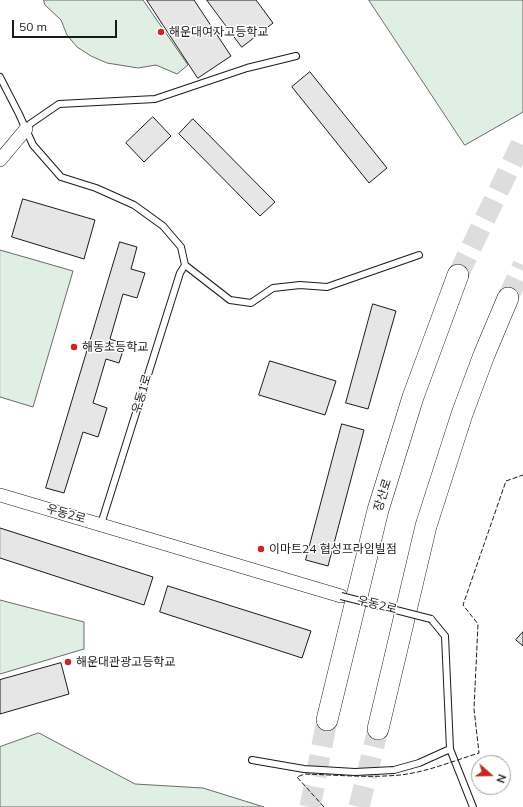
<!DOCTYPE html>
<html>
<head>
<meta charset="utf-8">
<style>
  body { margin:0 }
  #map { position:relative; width:523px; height:807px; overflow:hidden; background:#fff; font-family:Mulish,sans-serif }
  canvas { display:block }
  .north { position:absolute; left:471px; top:755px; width:40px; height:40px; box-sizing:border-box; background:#fff; border:1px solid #a3a3a3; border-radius:50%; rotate:110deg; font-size:11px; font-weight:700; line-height:16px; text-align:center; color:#1a1a1a }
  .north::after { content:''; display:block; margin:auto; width:14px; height:18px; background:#c62828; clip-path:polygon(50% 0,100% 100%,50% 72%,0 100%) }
  .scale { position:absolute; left:12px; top:20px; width:105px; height:18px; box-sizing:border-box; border:2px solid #1a1a1a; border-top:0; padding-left:5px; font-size:12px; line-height:14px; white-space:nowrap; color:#1a1a1a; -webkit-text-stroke:3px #fff; paint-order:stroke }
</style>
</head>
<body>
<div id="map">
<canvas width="523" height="807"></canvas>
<div class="north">N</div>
<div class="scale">50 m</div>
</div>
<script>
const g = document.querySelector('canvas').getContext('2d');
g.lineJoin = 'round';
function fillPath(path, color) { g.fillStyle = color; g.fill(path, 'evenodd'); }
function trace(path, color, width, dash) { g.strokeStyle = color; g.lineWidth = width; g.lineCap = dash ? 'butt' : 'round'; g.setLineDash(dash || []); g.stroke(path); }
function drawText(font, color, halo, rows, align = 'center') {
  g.font = font + ' Mulish,"Noto Sans KR",sans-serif'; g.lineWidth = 3; g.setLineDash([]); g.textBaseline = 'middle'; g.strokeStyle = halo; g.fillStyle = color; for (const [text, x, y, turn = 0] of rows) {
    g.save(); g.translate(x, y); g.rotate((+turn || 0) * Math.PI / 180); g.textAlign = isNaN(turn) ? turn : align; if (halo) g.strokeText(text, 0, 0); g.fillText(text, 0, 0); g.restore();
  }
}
const green = new Path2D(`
  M 44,0 L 143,0 L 188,65 L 177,74 L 156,65 L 138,68 L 107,63 L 91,56 L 77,47 L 67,35 L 61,20 L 45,5 Z
  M 369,0 L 523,0 L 523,112 L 465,145 Z
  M 0,250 L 73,271 L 33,407 L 0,397 Z
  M 0,600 L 84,622 L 84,649 L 0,674 Z
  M 39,733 L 135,784 L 203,788 L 264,807 L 0,807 L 0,747 Z`);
fillPath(green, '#e0efe3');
trace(green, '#6a6a6a', 1);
const building = new Path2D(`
  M 147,0 L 194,0 L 231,56 L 198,78 Z
  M 207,0 L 256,0 L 273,23 L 242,47 Z
  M 310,72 L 387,168 L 369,183 L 292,87 Z
  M 153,117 L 171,136 L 144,162 L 126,143 Z
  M 193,119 L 275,202 L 260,216 L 179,134 Z
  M 23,199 L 95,220 L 84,259 L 12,237 Z
  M 120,242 L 137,247 L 131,269 L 145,273 L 137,298 L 123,294 L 110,339 L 125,344 L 119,363 L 106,359 L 93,403 L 107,408 L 98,437 L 83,432 L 64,493 L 46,488 Z
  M 373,304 L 396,311 L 368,409 L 346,403 Z
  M 270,361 L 336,381 L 325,415 L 259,395 Z
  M 342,424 L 364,430 L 328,566 L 306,560 Z
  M 0,528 L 153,577 L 144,605 L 0,558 Z
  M 168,586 L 311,631 L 302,658 L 160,612 Z
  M 523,632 L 523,646 L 516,640 Z
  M 61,663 L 69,694 L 0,714 L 0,680 Z`);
fillPath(building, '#e6e6e6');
trace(building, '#1a1a1a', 1);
trace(new Path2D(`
  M 458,275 L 523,140
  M 508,298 L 523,265
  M 310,807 L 327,720
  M 359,807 L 378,729`), '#ddd', 21, [21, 10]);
const service = new Path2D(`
  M 0,77 L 19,114 L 33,145 L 61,177 L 96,188 L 134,205 L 163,226 L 181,247 L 185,265 L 180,273 L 101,524
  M 26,129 L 30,124 L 59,104 L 155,99 L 247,68 L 296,56
  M 185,265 L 230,300 L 251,303 L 273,288 L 300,285 L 327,287 L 419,255
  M 450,749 L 473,807
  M 252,760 L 304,769 L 355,772 L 394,770 L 419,763 L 450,749 L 445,636 L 431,619`);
const minor = new Path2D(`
  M 0,160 L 26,129
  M 0,495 L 341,596`);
const trunk = new Path2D(`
  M 327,720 L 378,510 L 413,397 L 458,275
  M 378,729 L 426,526 L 462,414 L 484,355 L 508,298`);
trace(service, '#1a1a1a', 8);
trace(minor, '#1a1a1a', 14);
trace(trunk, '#1a1a1a', 22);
trace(service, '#fff', 6);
trace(minor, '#fff', 13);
trace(trunk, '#fff', 21);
const serviceBridge = new Path2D(`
  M 341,596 L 431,619`);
trace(serviceBridge, '#1a1a1a', 8, []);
trace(serviceBridge, '#fff', 6);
trace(new Path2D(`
  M 324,807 L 297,777 L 305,774 C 337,775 369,778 400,775 C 427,772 453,761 479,753 L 474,709 L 478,624 L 463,605 L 506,481 L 523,475`), '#1a1a1a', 1, [5, 2]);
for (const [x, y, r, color] of [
  [161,32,4,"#c62828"],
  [74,347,4,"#c62828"],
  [261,549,4,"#c62828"],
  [68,662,4,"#c62828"]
]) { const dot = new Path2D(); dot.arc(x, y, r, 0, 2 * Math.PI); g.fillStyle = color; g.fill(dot); trace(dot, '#fff', 1.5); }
drawText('12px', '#1a1a1a', '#fff', [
  ["해운대여자고등학교",169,32],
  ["해동초등학교",82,347],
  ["이마트24 협성프라임빌점",269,549],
  ["해운대관광고등학교",76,662]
], 'left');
drawText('12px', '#1a1a1a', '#fff', [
  ["우동1로",142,394,-73],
  ["장산로",383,495,-73],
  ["우동2로",66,514,16],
  ["우동2로",377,605,14]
]);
</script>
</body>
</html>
